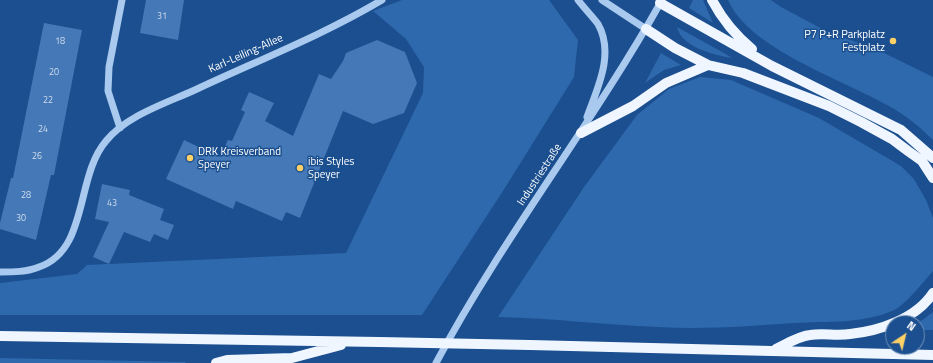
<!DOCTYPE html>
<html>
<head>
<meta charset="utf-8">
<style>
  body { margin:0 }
  #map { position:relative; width:933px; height:363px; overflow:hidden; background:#1b4f8f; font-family:"Titillium Web",sans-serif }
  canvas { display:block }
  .north { position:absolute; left:885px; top:315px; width:40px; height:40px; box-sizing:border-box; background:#1b4f8f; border:1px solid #7695bc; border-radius:50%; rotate:35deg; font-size:11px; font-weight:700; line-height:16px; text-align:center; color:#fff }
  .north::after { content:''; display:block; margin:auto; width:14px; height:18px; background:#ffd166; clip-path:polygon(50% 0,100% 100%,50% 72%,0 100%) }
</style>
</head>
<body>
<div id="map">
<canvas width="933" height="363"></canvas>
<div class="north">N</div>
</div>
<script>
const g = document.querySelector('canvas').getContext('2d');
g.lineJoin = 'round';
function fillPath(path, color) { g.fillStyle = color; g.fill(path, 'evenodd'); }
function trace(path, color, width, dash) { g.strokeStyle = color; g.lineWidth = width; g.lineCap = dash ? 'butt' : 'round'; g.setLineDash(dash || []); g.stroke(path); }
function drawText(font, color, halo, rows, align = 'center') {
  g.font = font + ' "Titillium Web",sans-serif'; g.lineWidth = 3; g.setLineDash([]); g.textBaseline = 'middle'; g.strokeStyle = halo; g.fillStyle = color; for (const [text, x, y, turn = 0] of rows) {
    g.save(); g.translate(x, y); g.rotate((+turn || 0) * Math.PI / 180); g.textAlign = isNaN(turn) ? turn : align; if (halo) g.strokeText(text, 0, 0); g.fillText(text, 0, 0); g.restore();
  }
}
fillPath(new Path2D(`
  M 402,0 L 549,0 L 578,40 L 574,77 L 503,191 L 422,315 L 0,315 L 0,283 L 77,274 L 87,265 L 346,253 L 423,93 L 424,67 L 406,39 L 373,11 Z
  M 693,0 L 703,0 L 713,23 L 689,8 Z
  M 728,0 L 771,0 L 781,7 L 824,30 L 882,52 L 933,77 L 933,140 C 920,127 904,114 887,105 C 843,80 748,48 728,0 Z
  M 677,27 L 724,53 L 732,58 C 714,55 681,47 677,27 Z
  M 661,53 L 681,65 L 664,70 L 645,83 Z
  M 700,77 L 731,80 L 819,118 L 901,166 L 914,179 L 926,200 L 933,218 L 933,271 C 924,281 904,307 892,311 C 861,324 827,321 794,323 C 749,326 703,330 658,327 C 605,325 552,318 498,317 L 584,187 L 637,115 L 669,89 Z
  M 933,312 L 933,330 L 917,330 L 917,324 Z
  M 0,358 L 185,362 L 186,363 L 0,363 Z`), '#2e69ad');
fillPath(new Path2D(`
  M 146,0 L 184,0 L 178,40 L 140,33 Z
  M 44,23 L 82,30 L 54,175 L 51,175 L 36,240 L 0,229 L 0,223 L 11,178 L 13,178 Z
  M 377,40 L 405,52 L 417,83 L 404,113 L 373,124 L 343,111 L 300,218 L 286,212 L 282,221 L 236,201 L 233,209 L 166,179 L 184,140 L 220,157 L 228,140 L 232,141 L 245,112 L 241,110 L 249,92 L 274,103 L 265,121 L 293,136 L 319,74 L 331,79 L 343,61 L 346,53 Z
  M 102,184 L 130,190 L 129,195 L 164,209 L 160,220 L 174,225 L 168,240 L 154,234 L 150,242 L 124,232 L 109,264 L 93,257 L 109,222 L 95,219 Z`), '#4478b7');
trace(new Path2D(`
  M 578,0 C 584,8 592,16 598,24 C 615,54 597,89 587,117
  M 602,0 L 646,29
  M 120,128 L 108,91 L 109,67 L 122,0
  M 0,272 C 13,272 27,272 39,267 C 89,250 75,177 106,141 C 127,115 167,103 197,89 C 259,60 323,35 382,0
  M 436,363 C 503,237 592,125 662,0`), '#a9c9ee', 7);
trace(new Path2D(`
  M 712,0 C 722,19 735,35 752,49
  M 660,3 L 772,66 L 901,130 L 933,158
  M 646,29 L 675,48 L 708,65 L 743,73 L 829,106 L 861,122 L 892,139 L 908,151 L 922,161 L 933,178
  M 581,133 L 633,106 L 666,83 L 708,65
  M 0,336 L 379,342
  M 530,345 L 933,355
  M 776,349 C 786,344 799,336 810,335 C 823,333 837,336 850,334 C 879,331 916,319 933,293
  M 216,363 L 227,360 L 292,358 L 341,345`), '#f0f6ff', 10);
trace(new Path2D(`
  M 379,342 L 530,345`), '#f0f6ff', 10);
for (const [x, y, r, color] of [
  [893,41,4,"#ffd166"],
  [190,158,4,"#ffd166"],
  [300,168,4,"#ffd166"]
]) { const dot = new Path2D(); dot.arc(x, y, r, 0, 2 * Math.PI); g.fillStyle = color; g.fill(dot); trace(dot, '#1b4f8f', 1.5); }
drawText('9px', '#d0dded', null, [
  ["31",162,17],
  ["18",60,42],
  ["20",54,73],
  ["22",48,101],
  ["24",43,130],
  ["26",37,157],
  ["28",26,196],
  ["43",112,204],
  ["30",21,219]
]);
drawText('11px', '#fff', '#1b4f8f', [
  ["P7 P+R Parkplatz",885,35,"right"],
  ["Festplatz",885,48,"right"],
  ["DRK Kreisverband",198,152],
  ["Speyer",198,165],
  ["ibis Styles",308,162],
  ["Speyer",308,175]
], 'left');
drawText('11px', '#fff', '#1b4f8f', [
  ["Karl-Leiling-Allee",246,54,-24],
  ["Industriestraße",540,175,-57]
]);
</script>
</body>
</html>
